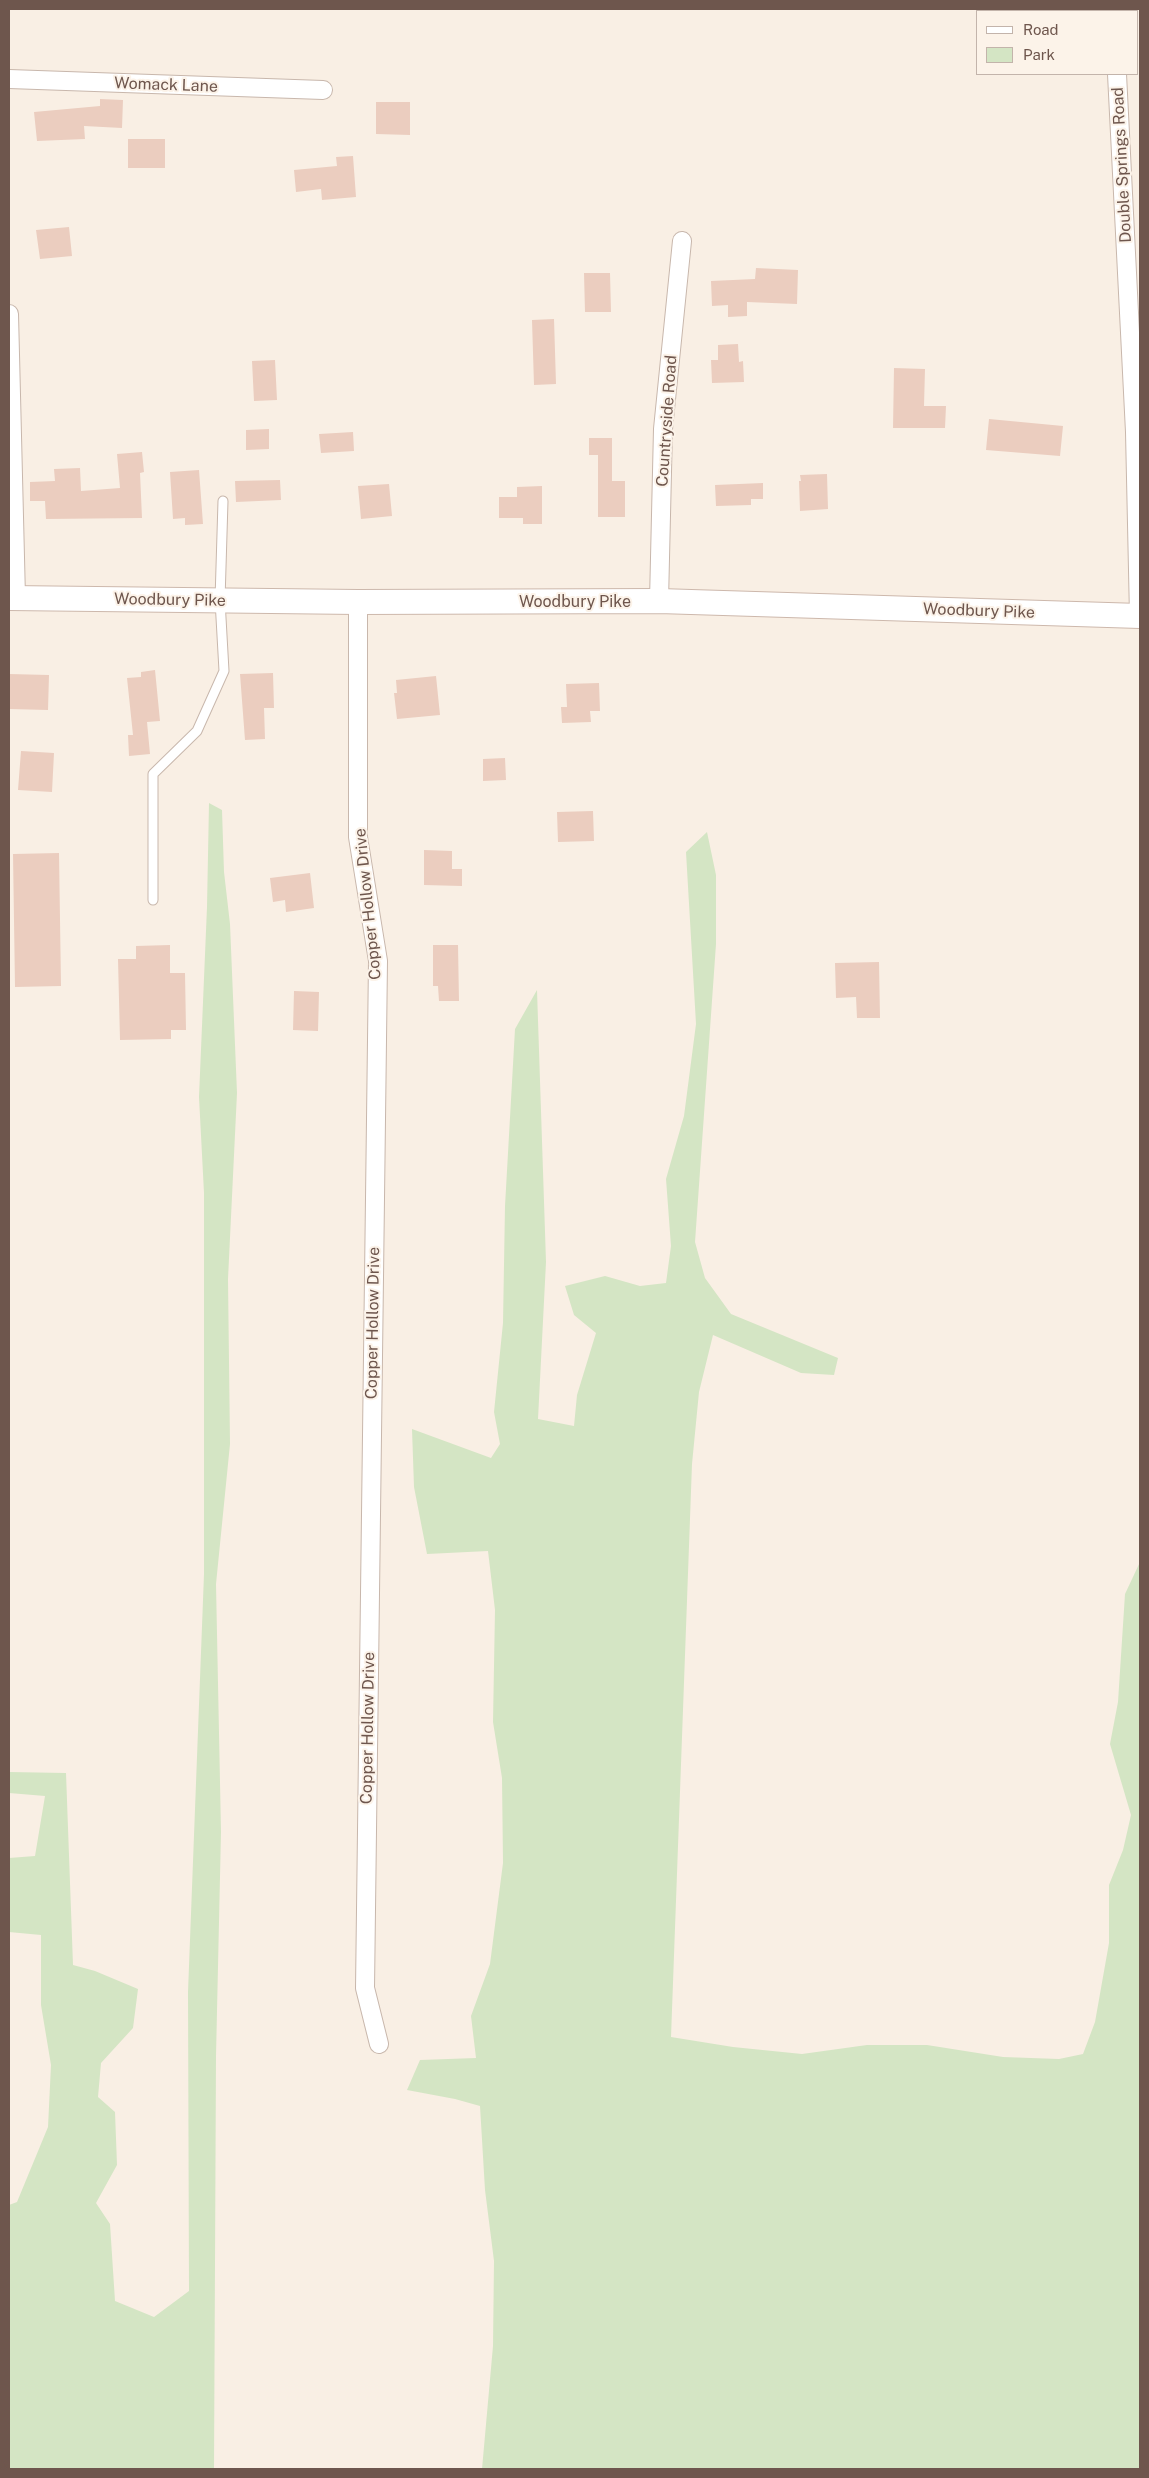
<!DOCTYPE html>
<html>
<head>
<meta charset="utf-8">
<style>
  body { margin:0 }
  #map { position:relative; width:1149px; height:2478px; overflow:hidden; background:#f9efe4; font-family:"Public Sans",sans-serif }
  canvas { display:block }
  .frame { position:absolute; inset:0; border:10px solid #6e564d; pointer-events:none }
  .legend { position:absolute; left:976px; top:10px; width:162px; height:65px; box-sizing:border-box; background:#fcf3e9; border:1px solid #c3b4ab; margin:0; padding:6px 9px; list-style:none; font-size:15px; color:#6e564d }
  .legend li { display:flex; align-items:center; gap:10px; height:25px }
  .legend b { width:25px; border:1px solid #c3b4ab }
</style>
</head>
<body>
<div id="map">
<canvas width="1149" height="2478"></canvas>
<div class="frame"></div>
<ul class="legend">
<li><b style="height:6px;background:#fff"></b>Road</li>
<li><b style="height:14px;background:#d4e5c4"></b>Park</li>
</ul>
</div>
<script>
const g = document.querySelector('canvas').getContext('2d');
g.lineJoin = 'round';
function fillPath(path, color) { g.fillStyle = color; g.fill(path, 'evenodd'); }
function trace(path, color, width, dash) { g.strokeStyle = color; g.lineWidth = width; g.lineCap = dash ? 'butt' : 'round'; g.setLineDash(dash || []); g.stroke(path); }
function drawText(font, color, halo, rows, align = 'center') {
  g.font = font + ' "Public Sans",sans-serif'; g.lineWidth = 4; g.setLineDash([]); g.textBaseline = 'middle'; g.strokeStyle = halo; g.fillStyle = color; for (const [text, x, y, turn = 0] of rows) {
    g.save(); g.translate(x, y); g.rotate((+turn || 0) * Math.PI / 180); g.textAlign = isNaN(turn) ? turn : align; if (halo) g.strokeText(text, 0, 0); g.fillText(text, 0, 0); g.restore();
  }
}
fillPath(new Path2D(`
  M 209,803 L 222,810 L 224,872 L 230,924 L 237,1093 L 228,1279 L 230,1444 L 216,1584 L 221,1832 L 216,2056 L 214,2469 L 10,2469 L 9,2205 L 17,2202 L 48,2127 L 51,2065 L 41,2005 L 41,1935 L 9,1932 L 9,1858 L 35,1856 L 45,1796 L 9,1793 L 9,1772 L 66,1773 L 73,1965 L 95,1971 L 138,1989 L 133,2028 L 101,2063 L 98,2097 L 115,2112 L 117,2165 L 96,2203 L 110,2224 L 115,2301 L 154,2317 L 189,2291 L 188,1992 L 204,1574 L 204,1193 L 199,1097 L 207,907 Z
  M 707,832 L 716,875 L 716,944 L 695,1242 L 705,1278 L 731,1314 L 838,1358 L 834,1375 L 801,1373 L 713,1335 L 699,1392 L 692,1464 L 671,2037 L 733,2047 L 802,2054 L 867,2045 L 927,2045 L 1003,2057 L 1059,2059 L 1083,2054 L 1095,2022 L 1109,1943 L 1109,1885 L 1123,1850 L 1131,1815 L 1110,1744 L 1118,1702 L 1125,1594 L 1140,1562 L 1140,2469 L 482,2469 L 493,2346 L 494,2261 L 485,2190 L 480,2106 L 455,2099 L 407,2090 L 420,2060 L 476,2058 L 471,2016 L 490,1964 L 503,1863 L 502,1778 L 493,1722 L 495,1610 L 488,1551 L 427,1554 L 414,1487 L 412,1429 L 491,1458 L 500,1444 L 494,1412 L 503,1323 L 505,1206 L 515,1029 L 537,990 L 546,1262 L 538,1419 L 574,1426 L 577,1395 L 596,1333 L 574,1315 L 565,1286 L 605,1276 L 640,1286 L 666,1283 L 671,1246 L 666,1179 L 684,1116 L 696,1024 L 686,852 Z`), '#d4e5c4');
fillPath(new Path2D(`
  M 100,99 L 123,100 L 122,128 L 84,126 L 85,139 L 37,141 L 34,112 L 100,106 Z
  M 376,102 L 410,102 L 410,135 L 376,134 Z
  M 128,139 L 165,139 L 165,168 L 128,168 Z
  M 353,156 L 356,197 L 322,200 L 321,189 L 296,192 L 294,170 L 337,166 L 336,157 Z
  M 69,227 L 72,256 L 40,259 L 36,230 Z
  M 756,268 L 798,270 L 797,304 L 747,302 L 747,316 L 728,317 L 728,305 L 712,306 L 711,281 L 755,279 Z
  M 584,273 L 610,273 L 611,312 L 585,312 Z
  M 554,319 L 556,384 L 534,385 L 532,320 Z
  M 738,344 L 739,362 L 743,361 L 744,382 L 712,383 L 711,360 L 718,360 L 718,345 Z
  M 275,360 L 277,400 L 254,401 L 252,361 Z
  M 894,368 L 925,369 L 924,406 L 946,406 L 945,428 L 893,428 Z
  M 989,419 L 1063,426 L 1060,456 L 986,450 Z
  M 269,429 L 269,449 L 246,450 L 246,430 Z
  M 353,432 L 354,451 L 321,453 L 319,434 Z
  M 589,438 L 612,438 L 612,481 L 625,481 L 625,517 L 598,517 L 598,455 L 589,455 Z
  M 142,452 L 144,472 L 140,473 L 142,518 L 46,519 L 45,501 L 30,501 L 30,482 L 55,481 L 54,469 L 80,468 L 81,491 L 120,488 L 117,454 Z
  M 199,470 L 203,524 L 185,525 L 185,518 L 173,519 L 170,472 Z
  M 827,474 L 828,509 L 800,511 L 799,481 L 801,481 L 800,475 Z
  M 280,480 L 281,500 L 236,502 L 235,481 Z
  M 763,483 L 763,499 L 751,499 L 751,505 L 716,506 L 715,485 Z
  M 389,484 L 392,516 L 361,519 L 358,486 Z
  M 542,486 L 542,524 L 523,524 L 523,518 L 499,518 L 499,497 L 517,497 L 517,487 Z
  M 155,670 L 160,721 L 147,722 L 150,754 L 129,756 L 128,735 L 133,735 L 127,678 L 141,677 L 141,672 Z
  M 273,673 L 274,708 L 264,708 L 265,739 L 245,740 L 240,674 Z
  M 9,674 L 49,675 L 48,710 L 9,709 Z
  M 436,676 L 440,715 L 397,719 L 394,693 L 397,693 L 396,680 Z
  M 599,683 L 600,711 L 590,711 L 591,722 L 562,723 L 561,707 L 567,707 L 566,684 Z
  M 21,751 L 54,753 L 52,792 L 18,790 Z
  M 505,758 L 506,780 L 483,781 L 483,759 Z
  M 593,811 L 594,841 L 558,842 L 557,812 Z
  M 424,850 L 452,851 L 452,869 L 462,869 L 462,886 L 424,885 Z
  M 59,853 L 61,986 L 15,987 L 13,854 Z
  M 310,873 L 314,908 L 286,912 L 285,900 L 273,902 L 270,878 Z
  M 170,945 L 170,973 L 185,973 L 186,1030 L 171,1030 L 171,1039 L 120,1040 L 118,959 L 136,959 L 136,946 Z
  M 433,945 L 458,945 L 459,1001 L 439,1001 L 438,986 L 433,986 Z
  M 879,962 L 880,1018 L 857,1018 L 856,997 L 836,998 L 835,963 Z
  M 294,991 L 319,992 L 318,1031 L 293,1030 Z`), '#ebcdbf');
const lane = new Path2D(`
  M 153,900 L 153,774 L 197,731 L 224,671 L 220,600 L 223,501`);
const street = new Path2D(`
  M 1113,9 L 1113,11
  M 1117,74 L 1135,432 L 1139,616
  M 9,79 L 323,90
  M 9,314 L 16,598
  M 659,601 L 663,429 L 682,241
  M 358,602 L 358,837 L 378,961 L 365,1988 L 379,2044`);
const secondary = new Path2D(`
  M 9,598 L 358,602 L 659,601 L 1140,616`);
trace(lane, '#c8b7ac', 11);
trace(street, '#c8b7ac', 20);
trace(secondary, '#cdb8ac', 26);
trace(lane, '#fff', 9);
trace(street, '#fff', 18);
trace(secondary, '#fff', 24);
drawText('16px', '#6e564d', '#fcf3e9', [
  ["Womack Lane",166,85,2],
  ["Double Springs Road",1122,165,-93],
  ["Countryside Road",667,421,-86],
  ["Woodbury Pike",170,600,1],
  ["Woodbury Pike",575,602],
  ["Woodbury Pike",979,611,2],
  ["Copper Hollow Drive",368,904,-96],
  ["Copper Hollow Drive",373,1323,-89],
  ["Copper Hollow Drive",368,1728,-89]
]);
</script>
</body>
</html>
